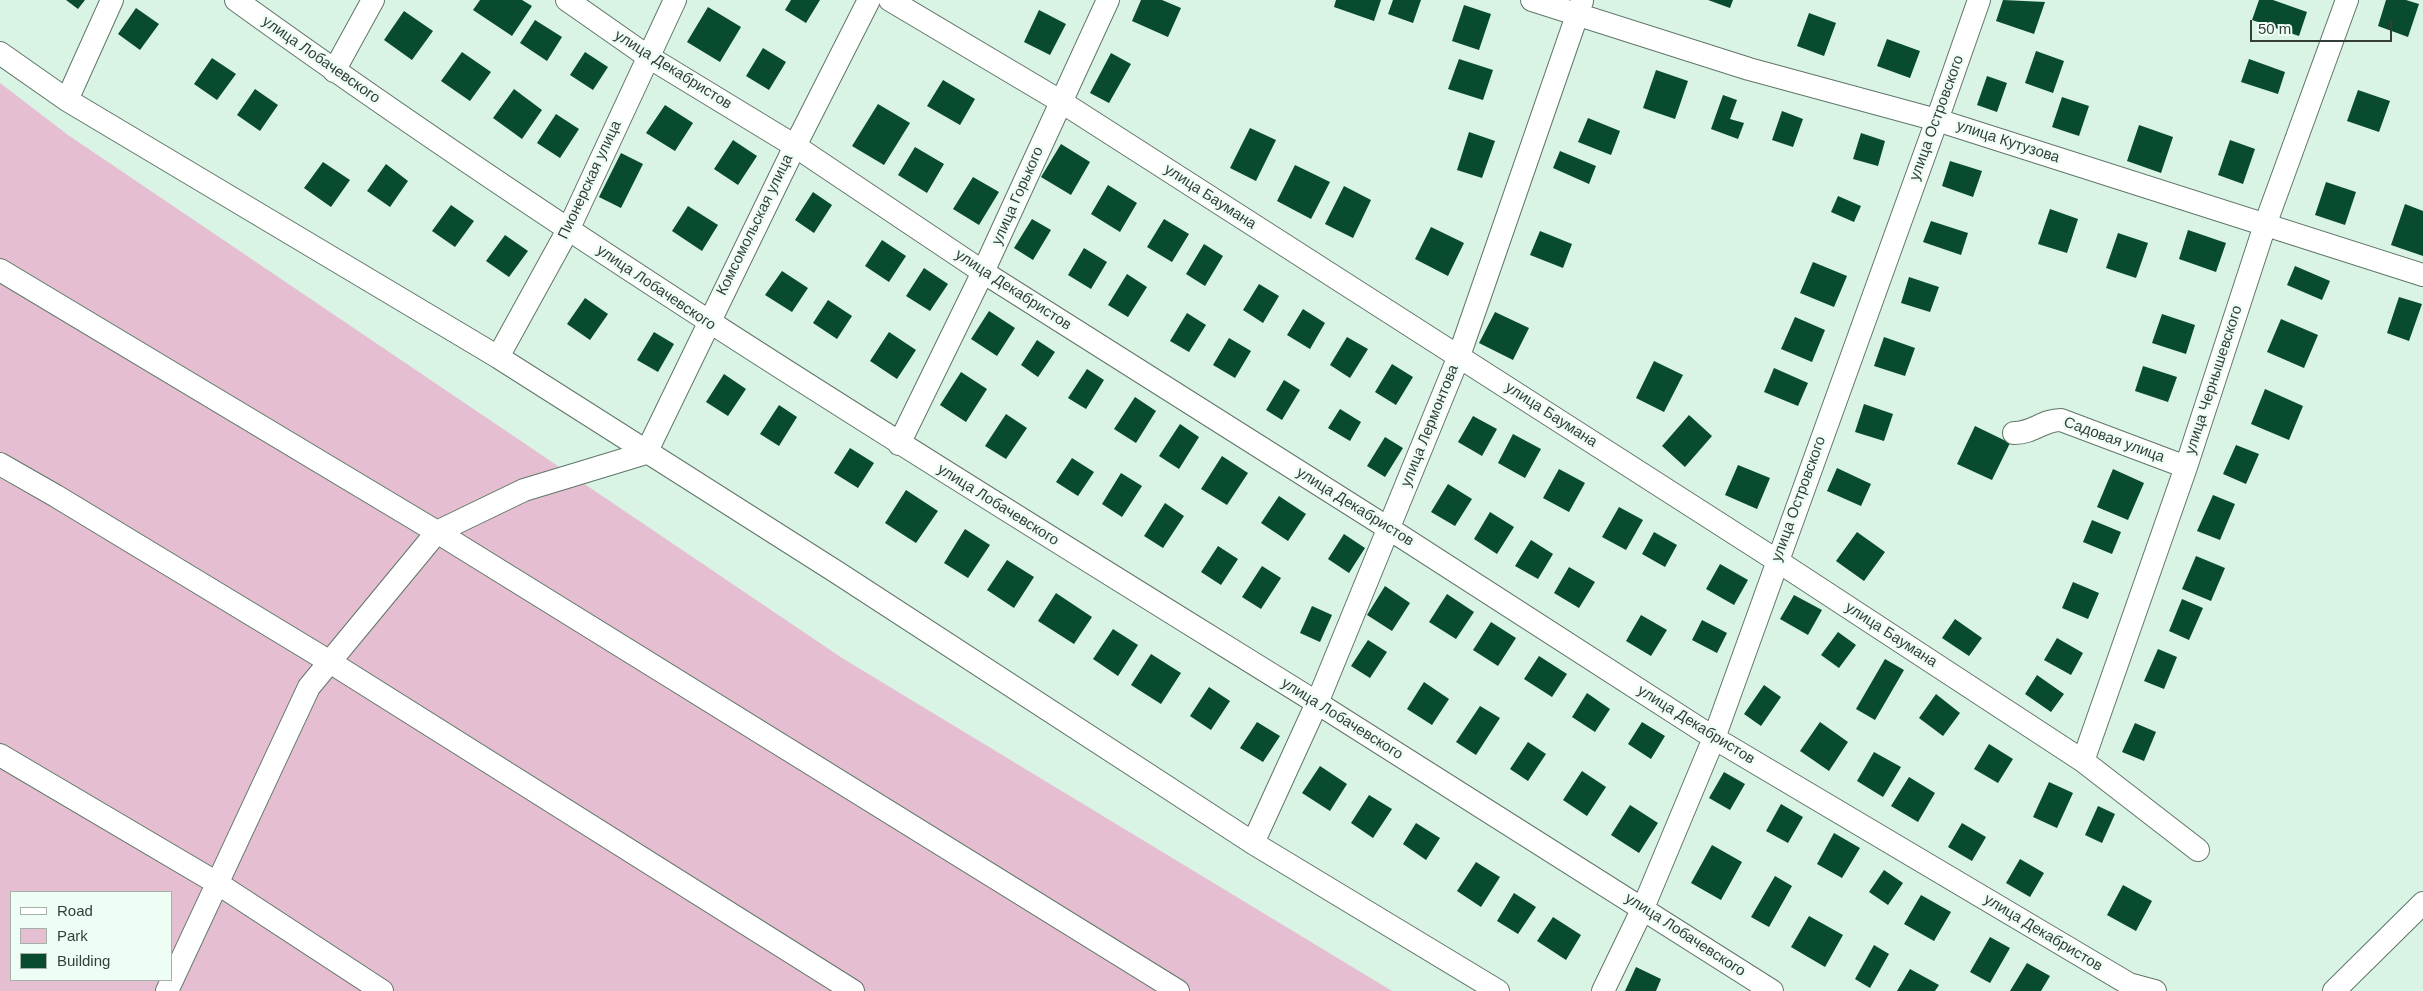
<!DOCTYPE html>
<html>
<head>
<meta charset="utf-8">
<style>
  body { margin:0 }
  #map { position:relative; width:2423px; height:991px; overflow:hidden; background:#d9f3e4; font-family:Arial,sans-serif }
  canvas { display:block }
  .legend { position:absolute; left:10px; top:891px; width:162px; height:90px; box-sizing:border-box; background:#eefef4; border:1px solid #a4b1a9; margin:0; padding:6px 9px; list-style:none; font-size:15px; color:#343e38 }
  .legend li { display:flex; align-items:center; gap:10px; height:25px }
  .legend b { width:25px; border:1px solid #a4b1a9 }
  .scale { position:absolute; left:2250px; top:20px; width:142px; height:22px; box-sizing:border-box; border:2px solid #343e38; border-top:0; padding-left:6px; font-size:15px; line-height:18px; white-space:nowrap; color:#343e38; -webkit-text-stroke:4px #eefef4; paint-order:stroke }
</style>
</head>
<body>
<div id="map">
<canvas width="2423" height="991"></canvas>
<ul class="legend">
<li><b style="height:6px;background:#fff"></b>Road</li>
<li><b style="height:14px;background:#e5bed1"></b>Park</li>
<li><b style="height:14px;background:#084b2f"></b>Building</li>
</ul>
<div class="scale">50 m</div>
</div>
<script>
const g = document.querySelector('canvas').getContext('2d');
g.lineJoin = 'round';
function fillPath(path, color) { g.fillStyle = color; g.fill(path, 'evenodd'); }
function trace(path, color, width, dash) { g.strokeStyle = color; g.lineWidth = width; g.lineCap = dash ? 'butt' : 'round'; g.setLineDash(dash || []); g.stroke(path); }
function drawText(font, color, halo, rows, align = 'center') {
  g.font = font + ' Arial,sans-serif'; g.lineWidth = 5; g.setLineDash([]); g.textBaseline = 'middle'; g.strokeStyle = halo; g.fillStyle = color; for (const [text, x, y, turn = 0] of rows) {
    g.save(); g.translate(x, y); g.rotate((+turn || 0) * Math.PI / 180); g.textAlign = isNaN(turn) ? turn : align; if (halo) g.strokeText(text, 0, 0); g.fillText(text, 0, 0); g.restore();
  }
}
fillPath(new Path2D(`
  M 0,83 L 68,135 L 842,658 L 1392,991 L 0,991 ZM 11,892 L 171,892 L 171,980 L 11,980 Z`), '#e5bed1');
fillPath(new Path2D(`
  M 66,0 L 85,0 L 78,9 Z
  M 480,0 L 522,0 L 532,6 L 512,36 L 473,10 Z
  M 791,0 L 820,0 L 806,23 L 785,10 Z
  M 1141,0 L 1162,0 L 1181,8 L 1168,37 L 1132,21 Z
  M 1336,0 L 1381,0 L 1374,21 L 1334,7 Z
  M 1393,0 L 1421,0 L 1413,23 L 1388,14 Z
  M 1708,0 L 1733,0 L 1730,8 Z
  M 2003,0 L 2045,2 L 2034,34 L 1996,21 Z
  M 2259,0 L 2273,0 L 2307,12 L 2299,36 L 2252,20 Z
  M 2386,0 L 2406,0 L 2419,4 L 2408,37 L 2378,26 Z
  M 1464,5 L 1491,14 L 1479,50 L 1452,41 Z
  M 708,7 L 741,27 L 720,62 L 687,42 Z
  M 136,8 L 159,24 L 140,50 L 118,34 Z
  M 1039,10 L 1066,24 L 1050,55 L 1024,42 Z
  M 404,11 L 433,31 L 412,60 L 384,40 Z
  M 1809,13 L 1836,23 L 1824,56 L 1797,46 Z
  M 535,20 L 562,37 L 547,61 L 520,43 Z
  M 1887,39 L 1920,51 L 1910,78 L 1877,66 Z
  M 763,48 L 786,62 L 769,90 L 746,76 Z
  M 2036,51 L 2064,61 L 2053,93 L 2025,83 Z
  M 462,52 L 491,72 L 470,101 L 441,81 Z
  M 585,52 L 608,67 L 593,90 L 570,75 Z
  M 1111,53 L 1131,64 L 1109,103 L 1090,93 Z
  M 212,58 L 236,74 L 217,100 L 194,84 Z
  M 1459,59 L 1493,70 L 1483,100 L 1448,89 Z
  M 2249,59 L 2285,72 L 2278,94 L 2241,82 Z
  M 1656,70 L 1688,81 L 1675,119 L 1643,108 Z
  M 1987,76 L 2007,83 L 1997,112 L 1977,105 Z
  M 943,80 L 975,99 L 960,125 L 927,106 Z
  M 255,89 L 278,105 L 260,131 L 237,115 Z
  M 514,89 L 542,110 L 522,139 L 493,118 Z
  M 2358,90 L 2390,101 L 2379,132 L 2347,121 Z
  M 1723,95 L 1737,100 L 1730,119 L 1744,123 L 1738,139 L 1711,129 Z
  M 2062,97 L 2089,106 L 2079,136 L 2052,127 Z
  M 878,104 L 910,123 L 884,165 L 852,146 Z
  M 665,105 L 693,123 L 675,151 L 646,133 Z
  M 1782,111 L 1803,119 L 1793,147 L 1772,140 Z
  M 556,114 L 579,129 L 560,158 L 537,143 Z
  M 1588,118 L 1620,131 L 1611,155 L 1578,142 Z
  M 2139,125 L 2173,137 L 2161,173 L 2127,161 Z
  M 1250,128 L 1276,140 L 1256,181 L 1230,168 Z
  M 1469,132 L 1495,141 L 1482,178 L 1457,170 Z
  M 1861,133 L 1885,141 L 1878,166 L 1853,159 Z
  M 733,140 L 757,156 L 738,185 L 714,169 Z
  M 2230,140 L 2255,149 L 2243,184 L 2218,175 Z
  M 1061,144 L 1090,162 L 1071,195 L 1041,177 Z
  M 915,147 L 944,164 L 927,193 L 898,175 Z
  M 1560,151 L 1596,166 L 1589,184 L 1553,168 Z
  M 621,153 L 643,164 L 621,208 L 599,197 Z
  M 1950,161 L 1982,171 L 1973,197 L 1942,186 Z
  M 323,162 L 350,180 L 331,207 L 304,188 Z
  M 386,164 L 408,181 L 390,207 L 367,191 Z
  M 1295,165 L 1330,182 L 1311,219 L 1277,201 Z
  M 973,177 L 999,192 L 979,225 L 953,209 Z
  M 2326,182 L 2356,192 L 2345,225 L 2315,215 Z
  M 1108,185 L 1137,203 L 1120,232 L 1091,214 Z
  M 1344,186 L 1371,200 L 1353,238 L 1325,224 Z
  M 813,192 L 832,205 L 814,233 L 795,220 Z
  M 1838,196 L 1861,206 L 1854,222 L 1831,212 Z
  M 2405,204 L 2423,211 L 2423,256 L 2391,245 Z
  M 451,205 L 474,221 L 455,247 L 432,231 Z
  M 688,206 L 718,225 L 702,251 L 672,231 Z
  M 2050,209 L 2078,219 L 2067,253 L 2038,244 Z
  M 1032,219 L 1051,230 L 1033,260 L 1014,248 Z
  M 1164,219 L 1189,234 L 1172,262 L 1147,247 Z
  M 1931,221 L 1968,233 L 1961,255 L 1923,242 Z
  M 1431,227 L 1464,243 L 1448,276 L 1415,259 Z
  M 2188,230 L 2226,243 L 2216,272 L 2179,259 Z
  M 1540,231 L 1572,244 L 1563,268 L 1530,255 Z
  M 2118,233 L 2148,243 L 2136,278 L 2106,268 Z
  M 505,235 L 528,251 L 509,277 L 486,261 Z
  M 882,240 L 906,256 L 889,282 L 865,266 Z
  M 1204,244 L 1223,256 L 1205,286 L 1186,274 Z
  M 1084,248 L 1107,262 L 1091,289 L 1068,275 Z
  M 1813,262 L 1847,276 L 1834,307 L 1800,293 Z
  M 2295,266 L 2330,281 L 2322,300 L 2287,285 Z
  M 924,268 L 948,284 L 930,311 L 906,296 Z
  M 782,271 L 808,288 L 792,312 L 765,295 Z
  M 1127,274 L 1147,287 L 1128,317 L 1108,305 Z
  M 1909,277 L 1939,287 L 1930,312 L 1901,303 Z
  M 1259,284 L 1279,296 L 1263,323 L 1243,310 Z
  M 2399,297 L 2422,304 L 2409,341 L 2387,333 Z
  M 585,298 L 608,314 L 590,340 L 567,324 Z
  M 828,300 L 852,316 L 837,339 L 813,323 Z
  M 1303,309 L 1325,323 L 1310,349 L 1287,335 Z
  M 989,311 L 1015,328 L 997,356 L 971,339 Z
  M 1495,312 L 1529,328 L 1513,360 L 1479,343 Z
  M 1187,313 L 1206,325 L 1189,352 L 1170,341 Z
  M 2162,314 L 2195,325 L 2186,354 L 2152,343 Z
  M 1795,317 L 1825,330 L 1812,362 L 1781,349 Z
  M 2281,319 L 2318,335 L 2304,368 L 2267,352 Z
  M 654,332 L 674,344 L 658,372 L 637,360 Z
  M 889,332 L 916,350 L 897,379 L 870,361 Z
  M 1347,337 L 1368,349 L 1350,378 L 1330,365 Z
  M 1884,337 L 1915,348 L 1905,376 L 1874,366 Z
  M 1229,338 L 1251,351 L 1235,378 L 1213,365 Z
  M 1037,340 L 1055,352 L 1038,377 L 1021,365 Z
  M 1654,361 L 1683,375 L 1664,412 L 1636,398 Z
  M 1392,364 L 1413,377 L 1396,405 L 1375,392 Z
  M 2143,366 L 2177,377 L 2168,402 L 2135,391 Z
  M 1774,368 L 1808,383 L 1798,406 L 1764,392 Z
  M 1087,369 L 1104,380 L 1086,409 L 1068,398 Z
  M 961,372 L 987,389 L 966,422 L 940,405 Z
  M 724,374 L 746,389 L 728,416 L 706,402 Z
  M 1284,380 L 1300,390 L 1282,420 L 1266,410 Z
  M 2265,389 L 2303,406 L 2289,440 L 2251,424 Z
  M 1135,397 L 1156,411 L 1136,443 L 1114,429 Z
  M 1864,404 L 1893,414 L 1884,441 L 1855,432 Z
  M 779,405 L 797,417 L 779,446 L 760,434 Z
  M 1340,409 L 1361,422 L 1350,441 L 1328,428 Z
  M 1006,414 L 1027,428 L 1006,459 L 985,446 Z
  M 1689,415 L 1712,436 L 1685,467 L 1662,446 Z
  M 1473,416 L 1497,429 L 1482,456 L 1458,442 Z
  M 1180,424 L 1199,437 L 1179,469 L 1159,456 Z
  M 1975,426 L 2010,443 L 1992,480 L 1957,464 Z
  M 1513,434 L 1541,449 L 1525,478 L 1498,463 Z
  M 1385,437 L 1403,448 L 1385,477 L 1367,466 Z
  M 2236,445 L 2259,454 L 2246,484 L 2223,474 Z
  M 850,448 L 874,463 L 858,488 L 834,473 Z
  M 1222,456 L 1248,473 L 1227,505 L 1201,489 Z
  M 1072,458 L 1094,472 L 1078,496 L 1056,482 Z
  M 1738,465 L 1770,478 L 1757,509 L 1725,495 Z
  M 1837,468 L 1871,484 L 1861,506 L 1827,491 Z
  M 1559,469 L 1585,483 L 1569,512 L 1543,498 Z
  M 2113,469 L 2144,483 L 2128,520 L 2097,507 Z
  M 1121,473 L 1142,486 L 1122,517 L 1102,504 Z
  M 1448,484 L 1472,499 L 1455,526 L 1431,512 Z
  M 906,490 L 938,511 L 916,543 L 885,523 Z
  M 2213,495 L 2235,504 L 2220,540 L 2197,531 Z
  M 1279,496 L 1306,514 L 1288,541 L 1261,523 Z
  M 1165,503 L 1184,516 L 1163,548 L 1144,536 Z
  M 1619,507 L 1643,520 L 1626,550 L 1602,537 Z
  M 1490,512 L 1514,527 L 1497,554 L 1474,539 Z
  M 2092,520 L 2121,532 L 2112,554 L 2083,542 Z
  M 965,529 L 990,545 L 968,578 L 944,563 Z
  M 1654,532 L 1677,545 L 1665,567 L 1642,554 Z
  M 1857,532 L 1885,552 L 1864,581 L 1836,561 Z
  M 1344,534 L 1365,548 L 1349,573 L 1328,559 Z
  M 1531,540 L 1553,554 L 1538,579 L 1515,566 Z
  M 1218,546 L 1238,559 L 1221,585 L 1201,572 Z
  M 2196,556 L 2225,568 L 2211,601 L 2182,589 Z
  M 1007,560 L 1034,577 L 1014,608 L 987,590 Z
  M 1720,564 L 1748,580 L 1734,605 L 1706,589 Z
  M 1262,566 L 1281,578 L 1261,609 L 1242,597 Z
  M 1569,567 L 1595,582 L 1579,608 L 1554,593 Z
  M 2073,582 L 2099,593 L 2088,619 L 2062,608 Z
  M 1385,586 L 1410,603 L 1392,631 L 1367,615 Z
  M 1056,593 L 1092,617 L 1074,644 L 1038,621 Z
  M 1447,594 L 1474,612 L 1456,639 L 1429,622 Z
  M 1794,595 L 1822,610 L 1808,635 L 1780,619 Z
  M 2182,599 L 2203,608 L 2189,640 L 2169,631 Z
  M 1312,606 L 1332,615 L 1320,642 L 1300,633 Z
  M 1641,615 L 1667,630 L 1651,656 L 1626,641 Z
  M 1955,619 L 1982,638 L 1969,656 L 1942,638 Z
  M 1702,620 L 1727,633 L 1717,653 L 1692,640 Z
  M 1491,622 L 1516,638 L 1498,666 L 1473,650 Z
  M 1113,629 L 1138,645 L 1118,676 L 1093,659 Z
  M 1838,632 L 1856,645 L 1839,668 L 1821,655 Z
  M 2057,638 L 2083,653 L 2071,675 L 2044,660 Z
  M 1368,640 L 1387,652 L 1370,678 L 1351,666 Z
  M 2158,649 L 2177,657 L 2164,689 L 2144,681 Z
  M 1151,654 L 1181,673 L 1161,704 L 1131,685 Z
  M 1539,656 L 1567,674 L 1552,697 L 1524,679 Z
  M 1885,659 L 1904,670 L 1875,720 L 1856,709 Z
  M 2037,675 L 2064,694 L 2051,712 L 2025,694 Z
  M 1424,682 L 1449,699 L 1432,725 L 1407,709 Z
  M 1764,685 L 1781,697 L 1761,726 L 1744,714 Z
  M 1209,687 L 1230,701 L 1211,730 L 1190,716 Z
  M 1587,693 L 1610,709 L 1595,732 L 1572,717 Z
  M 1936,694 L 1960,713 L 1943,736 L 1919,718 Z
  M 1480,706 L 1500,718 L 1476,755 L 1456,742 Z
  M 1257,722 L 1280,736 L 1263,762 L 1240,748 Z
  M 1642,722 L 1665,736 L 1651,759 L 1628,744 Z
  M 1820,722 L 1848,742 L 1829,771 L 1800,751 Z
  M 2135,723 L 2156,732 L 2144,761 L 2122,752 Z
  M 1528,742 L 1546,754 L 1528,781 L 1510,769 Z
  M 1989,744 L 2013,759 L 1998,783 L 1974,769 Z
  M 1874,752 L 1901,767 L 1883,797 L 1857,781 Z
  M 1320,766 L 1347,784 L 1330,811 L 1302,793 Z
  M 1582,771 L 1606,787 L 1587,816 L 1563,800 Z
  M 1724,772 L 1745,784 L 1730,810 L 1709,798 Z
  M 1909,777 L 1935,793 L 1918,822 L 1891,806 Z
  M 2049,782 L 2073,793 L 2057,828 L 2033,817 Z
  M 1369,795 L 1392,809 L 1373,838 L 1351,823 Z
  M 1781,804 L 1803,817 L 1788,843 L 1766,831 Z
  M 1630,805 L 1658,823 L 1639,853 L 1611,835 Z
  M 2098,806 L 2115,814 L 2102,843 L 2085,835 Z
  M 1416,823 L 1440,838 L 1426,860 L 1403,844 Z
  M 1962,823 L 1986,837 L 1972,861 L 1948,847 Z
  M 1834,833 L 1860,848 L 1842,878 L 1817,864 Z
  M 1712,845 L 1742,862 L 1721,900 L 1691,883 Z
  M 2020,859 L 2044,873 L 2030,897 L 2006,883 Z
  M 1476,862 L 1500,877 L 1481,907 L 1457,891 Z
  M 1884,870 L 1903,883 L 1888,905 L 1869,892 Z
  M 1775,876 L 1792,886 L 1769,927 L 1751,917 Z
  M 2123,885 L 2152,901 L 2136,931 L 2107,915 Z
  M 1514,893 L 1536,907 L 1518,934 L 1497,921 Z
  M 1921,895 L 1951,912 L 1934,941 L 1904,924 Z
  M 1809,916 L 1843,935 L 1825,967 L 1791,947 Z
  M 1553,917 L 1581,935 L 1566,960 L 1537,941 Z
  M 1990,937 L 2010,948 L 1990,983 L 1970,972 Z
  M 1874,945 L 1889,954 L 1870,988 L 1855,979 Z
  M 2027,963 L 2050,976 L 2041,991 L 2010,991 Z
  M 1636,967 L 1661,979 L 1656,991 L 1625,991 Z
  M 1910,969 L 1939,985 L 1935,991 L 1897,991 Z`), '#084b2f');
const minor = new Path2D(`
  M 236,0 C 584,251 950,475 1314,701 C 1468,797 1620,894 1772,991
  M 567,0 L 647,56 L 795,146 L 983,272 L 1388,528 L 1714,738 L 2129,984 L 2155,991
  M 890,0 L 1060,101 L 1776,560 L 2083,761 L 2198,850
  M 1532,0 L 1749,69 L 1937,120 L 2423,275
  M 0,53 L 67,100 L 498,357 L 838,573 L 1253,843 L 1498,991
  M 334,71 L 373,0
  M 67,100 L 112,0
  M 0,270 L 437,532 L 1178,991
  M 498,357 L 569,228 L 675,0
  M 2014,433 C 2034,433 2042,420 2061,420 L 2186,467
  M 899,444 L 983,272 L 1108,0
  M 0,464 L 56,496 L 330,662 L 853,991
  M 0,755 L 217,883 L 382,991
  M 2083,761 L 2186,467 L 2265,225 L 2347,0
  M 1253,843 L 1317,703 L 1459,356 L 1582,1
  M 167,991 L 309,687 L 437,532 L 524,490 L 646,453 L 795,146 L 869,0
  M 1603,991 L 1643,908 L 1714,738 L 1937,120 L 1979,0
  M 2334,991 L 2423,903`);
trace(minor, '#5f7668', 24);
trace(minor, '#fff', 22);
drawText('15px', '#343e38', '#eefef4', [
  ["улица Лобачевского",321,60,35],
  ["улица Декабристов",673,70,32],
  ["улица Островского",1937,118,-70],
  ["улица Кутузова",2008,142,18],
  ["Пионерская улица",590,180,-65],
  ["улица Горького",1018,196,-66],
  ["улица Баумана",1210,197,33],
  ["Комсомольская улица",755,225,-64],
  ["улица Лобачевского",656,288,34],
  ["улица Декабристов",1013,290,33],
  ["улица Чернышевского",2214,380,-72],
  ["улица Баумана",1551,415,33],
  ["улица Лермонтова",1430,426,-68],
  ["Садовая улица",2114,440,20],
  ["улица Островского",1799,499,-70],
  ["улица Лобачевского",998,505,32],
  ["улица Декабристов",1355,507,32],
  ["улица Баумана",1891,635,33],
  ["улица Лобачевского",1342,719,32],
  ["улица Декабристов",1696,725,32],
  ["улица Декабристов",2043,933,31],
  ["улица Лобачевского",1685,935,33]
]);
</script>
</body>
</html>
